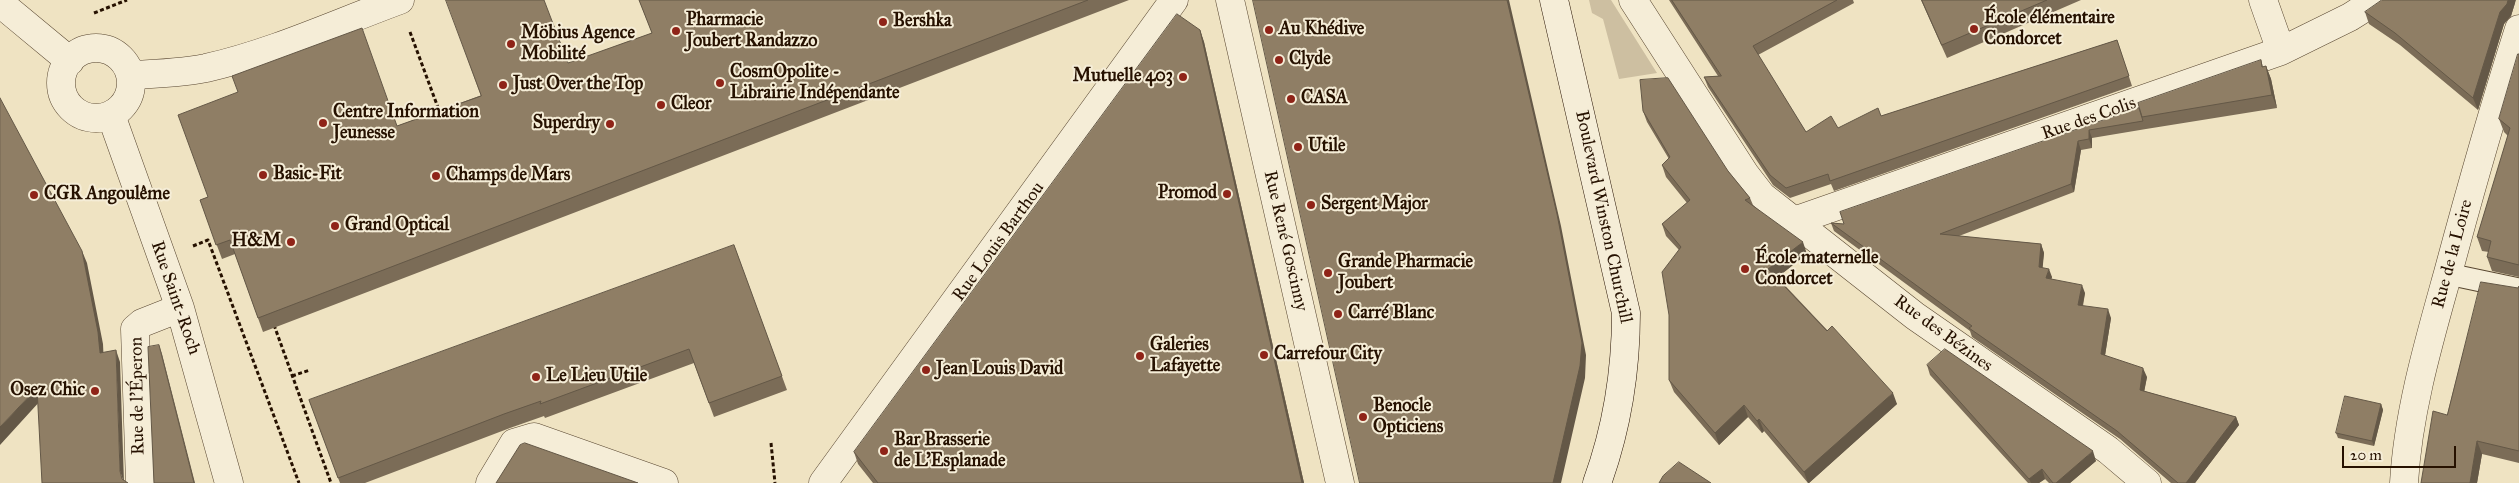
<!DOCTYPE html>
<html>
<head>
<meta charset="utf-8">
<style>
  body { margin:0 }
  #map { position:relative; width:2519px; height:483px; overflow:hidden; background:#efe3c2; font-family:"IM FELL Great Primer",serif }
  canvas { display:block }
  .scale { position:absolute; left:2342px; top:446px; width:114px; height:22px; box-sizing:border-box; border:2px solid #261100; border-top:0; padding-left:6px; font-size:15px; line-height:18px; white-space:nowrap; color:#261100; -webkit-text-stroke:4px #f5edd7; paint-order:stroke }
</style>
</head>
<body>
<div id="map">
<canvas width="2519" height="483"></canvas>
<div class="scale">20 m</div>
</div>
<script>
const g = document.querySelector('canvas').getContext('2d');
g.lineJoin = 'round';
function fillPath(path, color) { g.fillStyle = color; g.fill(path, 'evenodd'); }
function trace(path, color, width, dash) { g.strokeStyle = color; g.lineWidth = width; g.lineCap = dash ? 'butt' : 'round'; g.setLineDash(dash || []); g.stroke(path); }
function drawText(font, color, halo, rows, align = 'center') {
  g.font = font + ' "IM FELL Great Primer",serif'; g.lineWidth = 4; g.setLineDash([]); g.textBaseline = 'middle'; g.strokeStyle = halo; g.fillStyle = color; for (const [text, x, y, turn = 0] of rows) {
    g.save(); g.translate(x, y); g.rotate((+turn || 0) * Math.PI / 180); g.textAlign = isNaN(turn) ? turn : align; if (halo) g.strokeText(text, 0, 0); g.fillText(text, 0, 0); g.restore();
  }
}
fillPath(new Path2D(`
  M 1589,0 L 1611,0 L 1657,73 L 1619,79 L 1603,19 L 1592,13 Z`), '#cdbfa1');
const lane = new Path2D(`
  M 2448,274 L 2519,289`);
const street = new Path2D(`
  M 1230,0 L 1340,483
  M 1633,0 L 1745,174 L 1762,196 L 1915,316 L 2108,450 L 2147,483
  M 2263,0 L 2281,51
  M 0,3 L 70,61
  M61 83a35 35 0 1 1 70 0a35 35 0 1 1-70 0Z
  M 131,75 C 156,74 181,73 206,68 C 273,53 337,23 400,0
  M 111,115 L 180,308 L 229,483
  M 1794,221 L 2281,51 L 2350,17 L 2377,0
  M 140,483 L 135,329 L 142,323 L 180,308
  M 490,483 L 514,443 L 534,437 L 664,483
  M 823,483 L 1174,0
  M 2404,483 C 2408,412 2429,341 2448,273 C 2470,191 2493,110 2519,29`);
const secondary = new Path2D(`
  M 1554,0 L 1626,313 C 1626,371 1617,428 1597,483`);
trace(lane, '#584630', 23);
trace(street, '#584630', 29);
trace(secondary, '#261100', 29);
trace(new Path2D(`
  M 94,13 L 127,0
  M 410,32 L 440,113
  M 193,246 L 208,240 L 299,483
  M 274,325 L 331,483
  M 292,376 L 310,370
  M 771,443 L 775,483`), '#261100', 3, [4, 2.5]);
trace(lane, '#f5edd7', 21);
trace(street, '#f5edd7', 28);
trace(secondary, '#f5edd7', 28);
fillPath(new Path2D(`
  M 639,0 L 1129,0 L 263,332 L 235,254 L 222,259 L 200,200 L 397,126 L 652,33 Z
  M 1669,0 L 1853,0 L 1854,3 L 1758,55 L 1806,132 L 1838,128 L 1881,116 L 2117,40 L 2132,86 L 1834,191 L 1831,184 L 1790,198 L 1773,185 L 1708,87 L 1704,77 L 1718,76 Z
  M 1921,0 L 2081,0 L 1947,58 Z
  M 2515,3 L 2511,16 L 2504,24 L 2478,110 L 2400,45 L 2369,24 L 2365,12 Z
  M 1200,30 L 1204,42 L 1304,483 L 873,483 L 858,464 L 854,452 Z
  M 2519,54 L 2519,277 L 2492,271 L 2487,257 L 2489,252 L 2482,251 L 2477,237 L 2508,136 L 2504,132 L 2499,119 Z
  M 2261,60 L 2263,67 L 2266,66 L 2271,79 L 2277,108 L 2146,129 L 2143,121 L 2146,129 L 2092,138 L 2092,148 L 2081,150 L 2074,192 L 1959,236 L 2041,244 L 2044,253 L 2042,268 L 2052,277 L 2051,279 L 2085,293 L 2083,306 L 2111,318 L 2105,355 L 2147,377 L 2144,391 L 2236,417 L 2239,425 L 2195,483 L 2171,483 L 2120,439 L 1972,337 L 1970,331 L 1834,231 L 1831,223 L 1844,224 L 2139,108 L 2141,115 Z
  M 1643,111 L 1728,171 L 1750,198 L 1753,205 L 1807,254 L 1777,277 L 1897,404 L 1809,483 L 1808,483 L 1764,431 L 1762,433 L 1748,417 L 1719,445 L 1674,392 L 1669,380 L 1679,250 L 1666,236 L 1662,224 L 1687,203 L 1666,177 L 1662,165 L 1669,159 L 1647,122 Z
  M 734,245 L 787,390 L 714,417 L 694,363 L 545,418 L 544,416 L 510,428 L 365,483 L 340,483 L 309,400 Z
  M 2519,286 L 2519,463 L 2482,454 L 2477,483 L 2421,483 L 2447,415 Z
  M 1927,365 L 2096,461 L 2070,483 L 2049,483 L 2045,479 L 2039,483 L 2028,483 L 1930,375 Z
  M 2381,404 L 2383,410 L 2374,446 L 2338,438 L 2336,433 Z`), '#7b6c57');
fillPath(new Path2D(`
  M 1507,0 L 1509,0 L 1561,226 L 1586,355 L 1585,378 L 1561,483 L 1553,483 Z
  M 2508,0 L 2516,0 L 2515,3 L 2511,16 L 2504,24 L 2478,110 L 2473,98 L 2500,12 Z
  M 1200,30 L 1204,42 L 1304,483 L 1302,483 Z
  M 2266,66 L 2271,79 L 2277,108 L 2272,95 Z
  M 2089,130 L 2092,138 L 2092,148 L 2089,139 Z
  M 2078,141 L 2081,150 L 2074,192 L 2071,184 Z
  M 1803,242 L 1807,254 L 1773,281 L 1768,269 Z
  M 2041,244 L 2044,253 L 2042,275 L 2039,267 Z
  M 82,251 L 87,263 L 103,344 L 104,366 L 100,353 Z
  M 2049,269 L 2052,277 L 2049,287 L 2046,278 Z
  M 2082,285 L 2085,293 L 2081,313 L 2078,305 Z
  M 2108,309 L 2111,318 L 2104,362 L 2101,354 Z
  M 159,345 L 162,354 L 195,483 L 194,483 Z
  M 116,350 L 120,362 L 124,483 L 120,471 Z
  M 2143,368 L 2147,377 L 2143,398 L 2140,390 Z
  M 37,388 L 41,400 L 0,445 L 0,427 Z
  M 1893,393 L 1897,404 L 1809,483 L 1808,483 L 1804,472 Z
  M 2381,404 L 2383,410 L 2374,446 L 2372,441 Z
  M 1744,405 L 1748,417 L 1719,445 L 1715,433 Z
  M 2236,417 L 2239,425 L 2195,483 L 2186,483 Z
  M 1759,419 L 1764,431 L 1762,433 L 1757,421 Z
  M 2477,441 L 2482,454 L 2477,483 L 2470,483 Z
  M 2093,451 L 2096,461 L 2070,483 L 2056,483 Z
  M 2042,469 L 2045,479 L 2039,483 L 2031,483 L 2029,479 Z`), '#645847');
const building = new Path2D(`
  M 446,0 L 544,0 L 568,63 L 652,33 L 639,0 L 1088,0 L 258,318 L 230,240 L 216,245 L 200,200 L 208,197 L 178,115 L 238,92 L 232,76 L 362,28 L 397,126 L 481,96 Z
  M 1253,0 L 1507,0 L 1557,214 L 1582,343 L 1580,366 L 1553,483 L 1360,483 Z
  M 1672,0 L 1837,0 L 1753,46 L 1806,132 L 1831,116 L 1838,128 L 1878,108 L 1881,116 L 2117,40 L 2129,76 L 1830,181 L 1828,174 L 1786,188 L 1770,175 L 1704,77 L 1721,76 Z
  M 1922,0 L 2047,0 L 1942,45 Z
  M 2382,0 L 2508,0 L 2507,4 L 2500,12 L 2473,98 L 2395,33 L 2365,12 Z
  M 1177,14 L 1200,30 L 1302,483 L 878,483 L 854,452 Z
  M 2518,54 L 2519,54 L 2519,265 L 2487,257 L 2491,241 L 2477,237 L 2510,128 L 2499,119 Z
  M 2261,60 L 2262,67 L 2266,66 L 2272,95 L 2142,117 L 2138,103 Z
  M 1668,78 L 1728,171 L 1750,198 L 1745,200 L 1803,242 L 1768,269 L 1827,331 L 1832,326 L 1893,393 L 1804,472 L 1759,419 L 1757,421 L 1744,405 L 1715,433 L 1669,380 L 1669,315 L 1662,272 L 1681,247 L 1662,224 L 1690,200 L 1662,165 L 1670,157 L 1643,111 L 1640,80 Z
  M 0,98 L 82,251 L 98,332 L 100,353 L 116,350 L 120,471 L 122,479 L 128,483 L 42,483 L 37,388 L 0,427 Z
  M 2139,108 L 2143,121 L 2089,130 L 2089,139 L 2078,141 L 2071,184 L 1940,234 L 2041,244 L 2039,267 L 2049,269 L 2046,278 L 2082,285 L 2078,305 L 2108,309 L 2101,354 L 2143,368 L 2140,390 L 2236,417 L 2186,483 L 2178,483 L 2117,431 L 1969,328 L 1972,326 L 1831,223 L 1844,224 L 1840,212 Z
  M 734,245 L 782,376 L 709,403 L 689,349 L 540,404 L 541,401 L 504,414 L 338,478 L 309,400 Z
  M 2481,282 L 2518,288 L 2519,286 L 2519,451 L 2477,441 L 2470,483 L 2421,483 L 2433,411 L 2447,415 Z
  M 159,345 L 194,483 L 154,483 L 148,347 Z
  M 1945,349 L 2093,451 L 2056,483 L 2053,483 L 2042,469 L 2029,479 L 1927,365 Z
  M 2345,396 L 2381,404 L 2372,441 L 2336,433 Z
  M 525,443 L 638,483 L 496,483 L 520,445 Z
  M 1679,462 L 1711,483 L 1659,483 L 1663,476 Z`);
fillPath(building, '#8f7e65');
trace(building, '#645847', 1);
for (const [x, y, r, color] of [
  [883,22,5,"#8f2418"],
  [1974,29,5,"#8f2418"],
  [1269,30,5,"#8f2418"],
  [676,31,5,"#8f2418"],
  [511,44,5,"#8f2418"],
  [1279,60,5,"#8f2418"],
  [1183,77,5,"#8f2418"],
  [720,83,5,"#8f2418"],
  [503,85,5,"#8f2418"],
  [1291,99,5,"#8f2418"],
  [661,105,5,"#8f2418"],
  [323,123,5,"#8f2418"],
  [610,124,5,"#8f2418"],
  [1298,147,5,"#8f2418"],
  [263,175,5,"#8f2418"],
  [436,176,5,"#8f2418"],
  [1227,194,5,"#8f2418"],
  [34,195,5,"#8f2418"],
  [1311,205,5,"#8f2418"],
  [335,226,5,"#8f2418"],
  [291,242,5,"#8f2418"],
  [1745,269,5,"#8f2418"],
  [1328,273,5,"#8f2418"],
  [1338,314,5,"#8f2418"],
  [1264,355,5,"#8f2418"],
  [1140,356,5,"#8f2418"],
  [926,370,5,"#8f2418"],
  [536,377,5,"#8f2418"],
  [95,391,5,"#8f2418"],
  [1363,417,5,"#8f2418"],
  [884,451,5,"#8f2418"]
]) { const dot = new Path2D(); dot.arc(x, y, r, 0, 2 * Math.PI); g.fillStyle = color; g.fill(dot); trace(dot, '#f5edd7', 2); }
drawText('bold 18px', '#261100', '#f5edd7', [
  ["École élémentaire",1984,19],
  ["Condorcet",1984,40],
  ["Pharmacie",686,21],
  ["Joubert Randazzo",686,42],
  ["Bershka",893,22],
  ["Au Khédive",1279,30],
  ["Möbius Agence",521,34],
  ["Mobilité",521,55],
  ["Clyde",1289,60],
  ["CosmOpolite -",730,73],
  ["Librairie Indépendante",730,94],
  ["Mutuelle 403",1173,77,"right"],
  ["Just Over the Top",513,85],
  ["CASA",1301,99],
  ["Cleor",671,105],
  ["Centre Information",333,113],
  ["Jeunesse",333,134],
  ["Superdry",600,124,"right"],
  ["Utile",1308,147],
  ["Basic-Fit",273,175],
  ["Champs de Mars",446,176],
  ["Promod",1217,194,"right"],
  ["CGR Angoulême",44,195],
  ["Sergent Major",1321,205],
  ["Grand Optical",345,226],
  ["H&M",281,242,"right"],
  ["École maternelle",1755,259],
  ["Condorcet",1755,280],
  ["Grande Pharmacie",1338,263],
  ["Joubert",1338,284],
  ["Carré Blanc",1348,314],
  ["Galeries",1150,346],
  ["Lafayette",1150,367],
  ["Carrefour City",1274,355],
  ["Jean Louis David",936,370],
  ["Le Lieu Utile",546,377],
  ["Osez Chic",85,391,"right"],
  ["Benocle",1373,407],
  ["Opticiens",1373,428],
  ["Bar Brasserie",894,441],
  ["de L'Esplanade",894,462]
], 'left');
drawText('18px', '#261100', '#f5edd7', [
  ["Rue des Colis",2089,119,-19],
  ["Boulevard Winston Churchill",1603,217,78],
  ["Rue René Goscinny",1285,241,77],
  ["Rue Louis Barthou",999,242,-54],
  ["Rue de la Loire",2453,254,-75],
  ["Rue Saint-Roch",175,298,71],
  ["Rue des Bézines",1943,334,36],
  ["Rue de l'Éperon",138,396,-91]
]);
</script>
</body>
</html>
